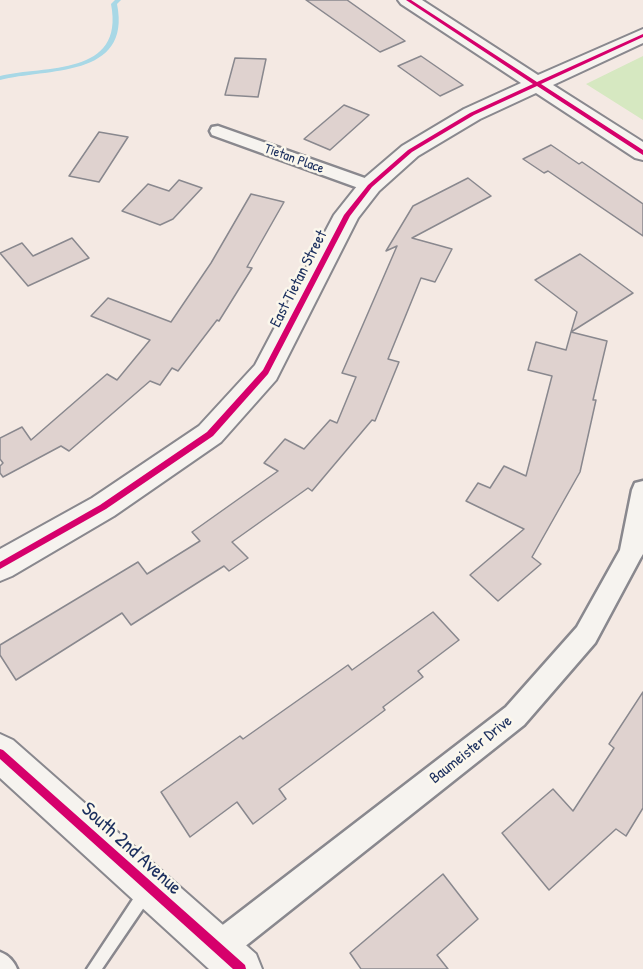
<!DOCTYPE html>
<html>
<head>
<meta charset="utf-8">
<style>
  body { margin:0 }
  canvas { display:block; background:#f4e9e3 }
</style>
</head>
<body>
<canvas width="643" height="969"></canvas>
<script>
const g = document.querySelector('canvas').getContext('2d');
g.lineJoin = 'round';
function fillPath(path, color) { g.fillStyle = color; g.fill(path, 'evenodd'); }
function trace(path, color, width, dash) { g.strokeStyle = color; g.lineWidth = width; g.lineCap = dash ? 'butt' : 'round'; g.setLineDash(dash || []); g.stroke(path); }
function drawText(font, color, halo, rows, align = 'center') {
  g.font = font + ' "Patrick Hand",sans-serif'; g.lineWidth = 5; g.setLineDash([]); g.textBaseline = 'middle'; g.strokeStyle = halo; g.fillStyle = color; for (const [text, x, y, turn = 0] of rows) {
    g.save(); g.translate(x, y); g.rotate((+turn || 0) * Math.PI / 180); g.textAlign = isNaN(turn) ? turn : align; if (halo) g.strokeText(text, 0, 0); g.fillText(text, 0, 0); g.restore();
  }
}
fillPath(new Path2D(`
  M 643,56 L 643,120 L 586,84 Z`), '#d6e8c1');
fillPath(new Path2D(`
  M 115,0 L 121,0 L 117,4 C 132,79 46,68 0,80 L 0,76 C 45,65 125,77 111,4 Z`), '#a8d8e6');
const building = new Path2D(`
  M 306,0 L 347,0 L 405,41 L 380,52 Z
  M 421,56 L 463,85 L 440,96 L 398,66 Z
  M 235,58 L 266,59 L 258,97 L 225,95 Z
  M 344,105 L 369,115 L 330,150 L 304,139 Z
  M 99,132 L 128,137 L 99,182 L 69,176 Z
  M 551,145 L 579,164 L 582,162 L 643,204 L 643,236 L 548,171 L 544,173 L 523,159 Z
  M 468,178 L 491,196 L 412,238 L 452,249 L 435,282 L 421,278 L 388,359 L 399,362 L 375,421 L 372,420 L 312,491 L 308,488 L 232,542 L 248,558 L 229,571 L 224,566 L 131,625 L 122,613 L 16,680 L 0,655 L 0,645 L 138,562 L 147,574 L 200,541 L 192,532 L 278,471 L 264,463 L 285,439 L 304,449 L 330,420 L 337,423 L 356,377 L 342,373 L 397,246 L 386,251 L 413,206 Z
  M 179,180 L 202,188 L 173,219 L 160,225 L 122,211 L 148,184 L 169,191 Z
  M 251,194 L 284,202 L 247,267 L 252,268 L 219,321 L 217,320 L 178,371 L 172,368 L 160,385 L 150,381 L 69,451 L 61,446 L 3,477 L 0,473 L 0,466 L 3,463 L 0,459 L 0,438 L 22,427 L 31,440 L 107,374 L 117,380 L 150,340 L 91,316 L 108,298 L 171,322 L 211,263 Z
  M 72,238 L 89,258 L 28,286 L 0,253 L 22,243 L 33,256 Z
  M 580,254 L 633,293 L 571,332 L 577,312 L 535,280 Z
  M 571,332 L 607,341 L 593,400 L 596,400 L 580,472 L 532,557 L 541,564 L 498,601 L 470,575 L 524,529 L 466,501 L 478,483 L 490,488 L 504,466 L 526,476 L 552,376 L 528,370 L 536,342 L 566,350 Z
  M 433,612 L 459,640 L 418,671 L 423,677 L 383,707 L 385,710 L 279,789 L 286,799 L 253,824 L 237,802 L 190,837 L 161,792 L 240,736 L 243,739 L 348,665 L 352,670 Z
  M 643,692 L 643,808 L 626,836 L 616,829 L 549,890 L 502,833 L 553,789 L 573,811 L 614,748 L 609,744 Z
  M 443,874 L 478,919 L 437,955 L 448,969 L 361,969 L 350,953 Z`);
fillPath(building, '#dfd2cf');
trace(building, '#89888e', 1.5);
const service = new Path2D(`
  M 146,885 L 151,887 L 153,892 L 151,897 L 102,969 L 87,969 L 141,887 Z
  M 0,952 C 8,955 14,961 17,969 L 0,969 Z`);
const minor = new Path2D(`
  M 218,126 L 376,182 L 379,186 L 376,190 L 364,190 L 212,135 L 210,131 L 212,127 Z
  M 643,481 L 643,554 L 640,559 L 595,643 L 524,725 L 229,959 L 218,963 L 207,959 L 203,948 L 207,937 L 506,707 L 577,627 L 620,550 L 632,490 L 635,483 Z`);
const secondary = new Path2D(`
  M 398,0 L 422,0 L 538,75 L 643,29 L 643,43 L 553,85 L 643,142 L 643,160 L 635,158 L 536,93 L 480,119 L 418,156 L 379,191 L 358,218 L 276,380 L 221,442 L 114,516 L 12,576 L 0,581 L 0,549 L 92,498 L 199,426 L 255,365 L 334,215 L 361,181 L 402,146 L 464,109 L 521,83 L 401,4 Z
  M 0,734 L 13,740 L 256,954 L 262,969 L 209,969 L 0,778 Z`);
trace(service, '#89888e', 5);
trace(minor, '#89888e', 5);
trace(secondary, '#89888e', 4);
fillPath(service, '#f6f3ef');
fillPath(minor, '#f6f3ef');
fillPath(secondary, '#f6f3ef');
fillPath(new Path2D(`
  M 406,0 L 411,0 L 537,82 L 643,34 L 643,37 L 541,84 L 643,150 L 643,155 L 537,86 L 474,115 L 412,152 L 372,187 L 350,216 L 268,374 L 213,436 L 106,509 L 0,569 L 0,562 L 100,505 L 207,432 L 263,370 L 344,215 L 368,185 L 408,150 L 470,113 L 533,84 Z
  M 0,749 L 3,750 L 245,965 L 246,969 L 233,969 L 0,759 Z`), '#d6006c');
drawText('14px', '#1b2f5e', '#fbf7ec', [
  ["Tietan Place",294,159,20]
]);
drawText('16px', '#1b2f5e', '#fbf7ec', [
  ["East Tietan Street",299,279,-63],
  ["Baumeister Drive",471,750,-38]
]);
drawText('20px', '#1b2f5e', '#fbf7ec', [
  ["South 2nd Avenue",131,849,42]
]);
</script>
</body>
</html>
